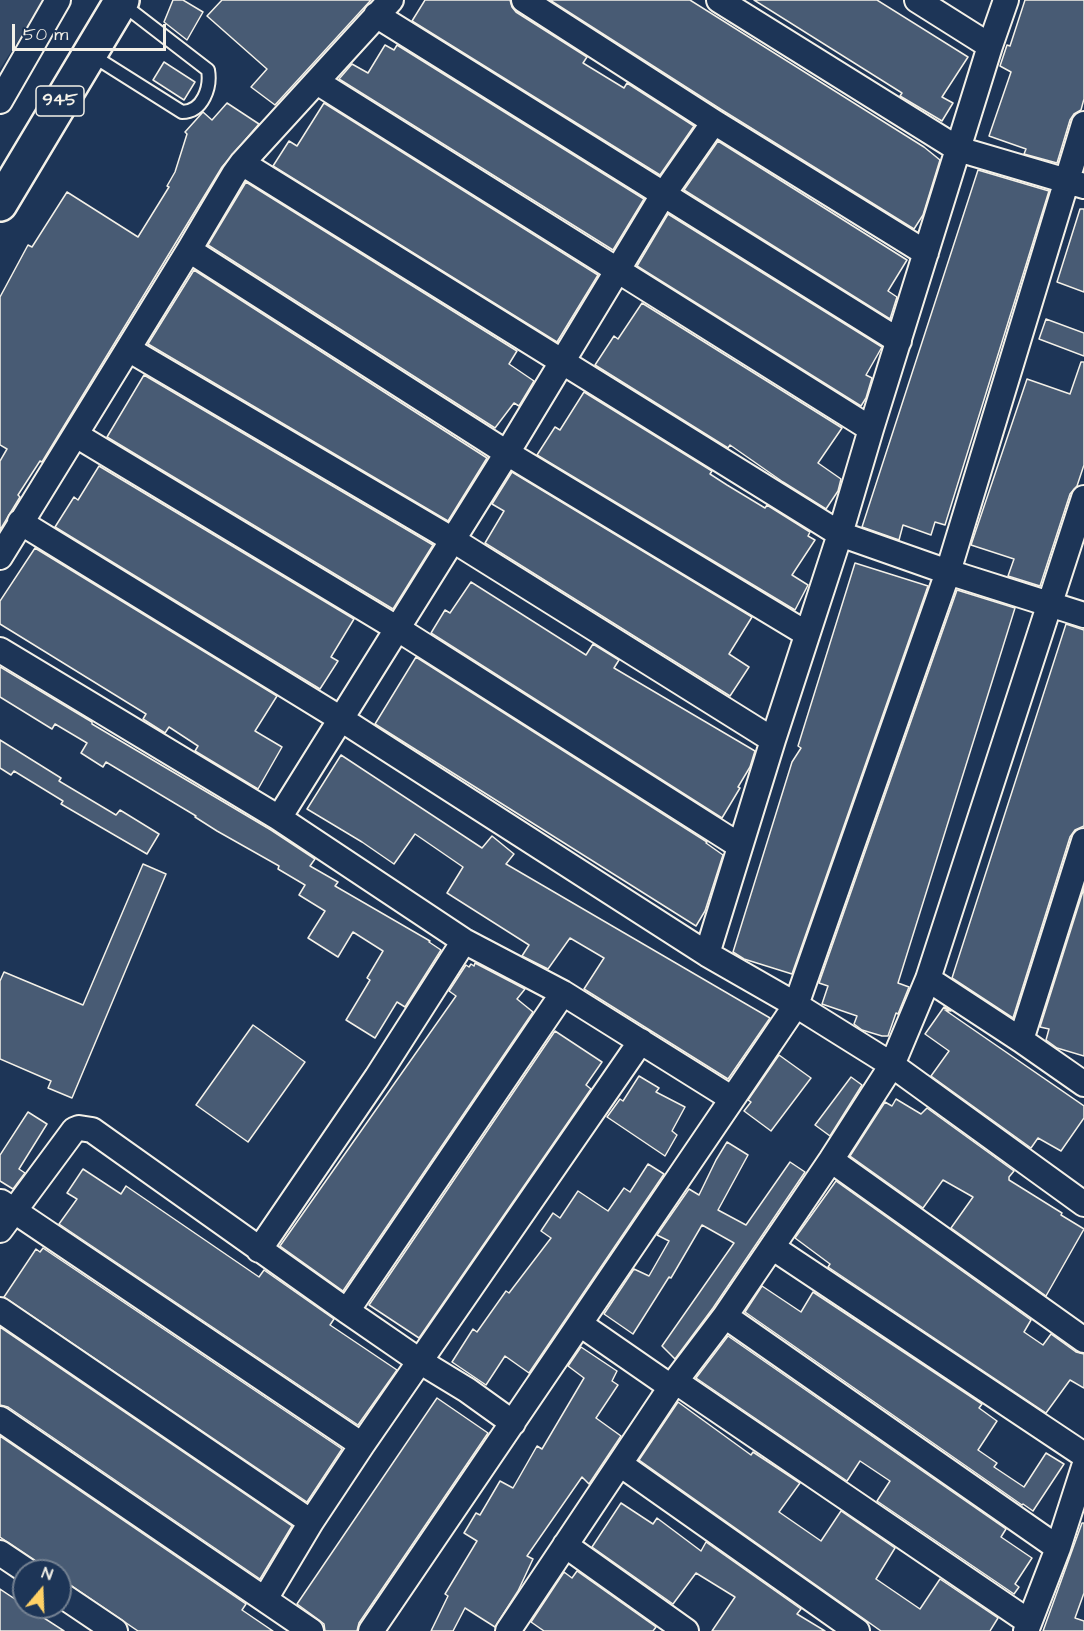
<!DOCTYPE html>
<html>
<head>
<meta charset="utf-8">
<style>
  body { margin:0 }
  #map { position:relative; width:1084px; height:1631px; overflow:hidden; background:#1d3557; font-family:"Architects Daughter",sans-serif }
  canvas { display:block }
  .north { position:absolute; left:12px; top:1559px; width:60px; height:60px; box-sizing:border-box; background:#1d3557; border:2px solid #738091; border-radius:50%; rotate:19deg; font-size:16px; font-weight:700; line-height:24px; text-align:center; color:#f4f1e8 }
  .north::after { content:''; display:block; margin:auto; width:21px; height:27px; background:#ffd166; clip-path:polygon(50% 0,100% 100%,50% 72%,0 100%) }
  .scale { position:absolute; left:12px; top:24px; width:154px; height:27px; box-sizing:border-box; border:3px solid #f4f1e8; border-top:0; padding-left:8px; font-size:18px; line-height:21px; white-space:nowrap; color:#f4f1e8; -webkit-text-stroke:4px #1d3557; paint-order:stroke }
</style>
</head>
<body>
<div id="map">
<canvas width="1084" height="1631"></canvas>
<div class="north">N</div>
<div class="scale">50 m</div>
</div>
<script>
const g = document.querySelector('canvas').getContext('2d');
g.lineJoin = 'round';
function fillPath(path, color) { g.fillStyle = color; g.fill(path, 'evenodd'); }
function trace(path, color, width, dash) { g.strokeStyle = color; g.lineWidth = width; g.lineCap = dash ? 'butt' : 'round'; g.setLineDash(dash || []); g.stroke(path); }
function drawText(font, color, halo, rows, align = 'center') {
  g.font = font + ' "Architects Daughter",sans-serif'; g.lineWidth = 5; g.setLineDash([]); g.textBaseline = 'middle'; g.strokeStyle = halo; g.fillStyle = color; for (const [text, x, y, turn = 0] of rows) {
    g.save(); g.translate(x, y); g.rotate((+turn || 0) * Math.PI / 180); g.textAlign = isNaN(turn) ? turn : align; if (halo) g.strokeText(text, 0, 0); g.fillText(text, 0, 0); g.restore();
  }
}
fillPath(new Path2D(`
  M 0,0 L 44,0 L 0,69 Z`), '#354a67');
const building = new Path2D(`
  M 173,0 L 183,0 L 203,12 L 187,40 L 164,22 Z
  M 222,0 L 371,0 L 275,105 L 251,87 L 267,69 L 207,16 Z
  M 425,0 L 510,0 L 512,7 L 516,12 L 587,57 L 583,63 L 624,88 L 627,83 L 694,126 L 660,175 L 412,21 Z
  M 550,0 L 690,0 L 924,147 L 940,160 L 923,215 L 914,229 L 722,110 Z
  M 754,0 L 877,0 L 968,57 L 942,97 L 953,103 L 942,121 L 900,96 L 902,93 Z
  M 1025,0 L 1084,0 L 1084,99 L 1081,110 L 1074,114 L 1070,120 L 1057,163 L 1024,154 L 1026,149 L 989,136 L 1011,72 L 1000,66 L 1007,45 L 1010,46 Z
  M 385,45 L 394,50 L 397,45 L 644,199 L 613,250 L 339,79 L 352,64 L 368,73 Z
  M 164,62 L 195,82 L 184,100 L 153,80 Z
  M 227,103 L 259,124 L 222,167 L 42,462 L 40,461 L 18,495 L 20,497 L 0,530 L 0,461 L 7,449 L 0,445 L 0,297 L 28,245 L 32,247 L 67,192 L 138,237 L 169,187 L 167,186 L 175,172 L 187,134 L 185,132 L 203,112 L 212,120 Z
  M 324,103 L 598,275 L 557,342 L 273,166 L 289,141 L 297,146 Z
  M 718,141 L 907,260 L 888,291 L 897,297 L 890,319 L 684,190 Z
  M 978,170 L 1049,191 L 945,525 L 935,522 L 931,535 L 903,525 L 899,540 L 862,527 Z
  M 246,182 L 517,351 L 509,364 L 534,381 L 519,406 L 514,403 L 495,428 L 208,245 Z
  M 1080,209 L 1084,209 L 1084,292 L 1057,282 Z
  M 668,214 L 882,347 L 866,375 L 872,378 L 866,398 L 861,406 L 637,266 Z
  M 194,270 L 487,458 L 448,521 L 148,344 Z
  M 642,303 L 842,428 L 818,463 L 841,479 L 838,491 L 826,509 L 783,482 L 730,445 L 728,448 L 595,365 L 614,336 L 618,339 Z
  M 1046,319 L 1084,333 L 1084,356 L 1039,339 Z
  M 1081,362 L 1084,362 L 1084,465 L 1077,486 L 1070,494 L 1040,586 L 1008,576 L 1014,559 L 971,545 L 1027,379 L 1070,394 Z
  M 144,375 L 433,545 L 393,609 L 107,437 Z
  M 584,392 L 712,471 L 710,474 L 727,485 L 765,508 L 767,505 L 810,532 L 808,536 L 815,540 L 792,575 L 808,585 L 795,610 L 537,455 L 555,427 L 560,430 Z
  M 99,466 L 354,619 L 331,657 L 338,661 L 320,689 L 55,527 L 74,497 L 78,500 Z
  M 512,472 L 752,617 L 729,654 L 749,667 L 730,696 L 485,543 L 504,511 L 492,504 Z
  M 35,548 L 277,696 L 255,731 L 282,747 L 258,789 L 195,751 L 198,746 L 169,727 L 165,733 L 143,719 L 146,714 L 0,624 L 0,601 Z
  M 855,563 L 928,586 L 792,974 L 744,959 L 733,952 L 792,762 L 801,748 L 798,746 Z
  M 471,582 L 586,655 L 593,644 L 619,660 L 614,668 L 755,751 L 750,767 L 738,787 L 740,788 L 722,818 L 431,633 L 445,610 L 450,613 Z
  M 957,590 L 1015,608 L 898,983 L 909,987 L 898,1014 L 896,1013 L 888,1036 L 882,1036 L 862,1030 L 854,1024 L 857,1016 L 822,1004 L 828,986 L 819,983 Z
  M 1066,624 L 1084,630 L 1084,826 L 1075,830 L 1070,837 L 1013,1018 L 952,978 Z
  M 416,657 L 707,842 L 706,843 L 723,855 L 705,911 L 696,926 L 375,724 Z
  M 0,667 L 92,722 L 92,724 L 271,830 L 315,859 L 310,866 L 338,882 L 335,886 L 430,941 L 429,942 L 441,950 L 405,1007 L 397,1002 L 375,1038 L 346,1020 L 370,980 L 367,978 L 383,951 L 353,932 L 338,957 L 308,938 L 325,911 L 299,895 L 305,885 L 278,869 L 279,866 L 217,831 L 195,817 L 196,816 L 106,762 L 103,767 L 81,753 L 87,743 L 55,724 L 52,729 L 0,697 Z
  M 0,740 L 61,778 L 59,781 L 116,815 L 120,810 L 159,834 L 147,854 L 61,804 L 63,801 L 14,771 L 11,775 L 0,768 Z
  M 341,755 L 482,848 L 492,836 L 514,854 L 506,864 L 770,1018 L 728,1079 L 584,989 L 604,958 L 570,938 L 548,969 L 522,956 L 529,945 L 447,893 L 463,867 L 415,834 L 394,864 L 362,842 L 307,809 Z
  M 143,864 L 166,874 L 72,1098 L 48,1088 L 51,1081 L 0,1059 L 0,981 L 4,972 L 83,1005 Z
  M 1084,888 L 1084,1056 L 1057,1048 L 1046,1040 L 1049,1029 L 1040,1027 Z
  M 475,963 L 525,989 L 517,999 L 533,1012 L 343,1291 L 280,1246 L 456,996 L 449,991 L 466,965 L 469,967 L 471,964 L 474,966 Z
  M 944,1007 L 951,1011 L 945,1010 L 1084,1106 L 1084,1118 L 1061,1151 L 1038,1138 L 1031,1148 L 931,1076 L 949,1051 L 925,1034 Z
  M 253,1025 L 305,1062 L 248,1142 L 196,1105 Z
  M 555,1031 L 602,1062 L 586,1085 L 591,1089 L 419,1338 L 369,1305 Z
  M 779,1055 L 811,1078 L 771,1131 L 744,1111 L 751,1102 L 748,1100 Z
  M 639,1076 L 659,1088 L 656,1092 L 685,1107 L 672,1131 L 677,1135 L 665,1156 L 607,1117 L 620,1099 L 623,1101 Z
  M 851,1077 L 862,1085 L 830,1136 L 815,1125 Z
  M 896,1099 L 921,1114 L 927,1108 L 1014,1171 L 1009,1177 L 1009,1180 L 1062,1213 L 1061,1215 L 1084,1229 L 1046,1296 L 951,1228 L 973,1197 L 943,1180 L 923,1208 L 850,1156 L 885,1102 L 892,1106 Z
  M 28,1112 L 47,1124 L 19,1169 L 25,1173 L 13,1189 L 0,1181 L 0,1155 Z
  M 727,1142 L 748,1155 L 718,1210 L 746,1225 L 790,1162 L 805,1172 L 713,1308 L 675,1359 L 662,1346 L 734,1243 L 702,1225 L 671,1278 L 669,1277 L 633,1334 L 604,1314 L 634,1269 L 649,1276 L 669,1241 L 657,1235 L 689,1189 L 699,1195 L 716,1160 Z
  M 648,1164 L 664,1174 L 529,1373 L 505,1356 L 486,1385 L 452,1362 L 473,1329 L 477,1332 L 506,1291 L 509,1293 L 551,1238 L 541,1231 L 553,1213 L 560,1218 L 578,1191 L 608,1211 L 624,1188 L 630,1192 Z
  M 83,1169 L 121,1194 L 126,1186 L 259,1277 L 264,1270 L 334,1319 L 330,1325 L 397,1370 L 358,1425 L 59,1224 L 77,1199 L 67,1193 Z
  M 836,1181 L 1031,1320 L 1024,1332 L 1043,1345 L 1051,1334 L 1076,1352 L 1084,1354 L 1084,1388 L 1070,1380 L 1046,1413 L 828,1267 L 830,1264 L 795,1238 Z
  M 43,1248 L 342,1449 L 307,1502 L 4,1297 L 36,1249 L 40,1252 Z
  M 762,1286 L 801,1312 L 813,1292 L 982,1404 L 979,1408 L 997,1421 L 978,1450 L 997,1463 L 994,1467 L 1024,1487 L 1046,1453 L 1064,1464 L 1033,1511 L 1023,1504 L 1022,1505 L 745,1312 Z
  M 0,1327 L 292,1526 L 260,1579 L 8,1407 L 0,1405 Z
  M 728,1336 L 1006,1529 L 1001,1537 L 1032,1558 L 1015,1584 L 1019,1587 L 1014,1594 L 877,1501 L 890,1481 L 860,1461 L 847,1481 L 696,1378 Z
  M 581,1347 L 617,1371 L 612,1381 L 618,1385 L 596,1418 L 621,1436 L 589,1484 L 582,1477 L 527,1556 L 533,1559 L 518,1591 L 495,1627 L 465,1608 L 453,1631 L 431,1631 L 448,1596 L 445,1594 L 477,1541 L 464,1533 L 476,1513 L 480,1515 L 500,1481 L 513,1488 L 537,1446 L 542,1449 L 584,1378 L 568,1366 Z
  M 437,1398 L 488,1433 L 359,1623 L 357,1631 L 325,1631 L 324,1624 L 319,1620 L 297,1604 Z
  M 678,1402 L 751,1455 L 753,1452 L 800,1483 L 779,1512 L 821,1541 L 841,1511 L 895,1548 L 876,1579 L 920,1609 L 940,1579 L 998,1618 L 990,1631 L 881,1631 L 639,1460 Z
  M 0,1436 L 246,1604 L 242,1610 L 273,1631 L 138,1631 L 60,1578 L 60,1571 L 50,1571 L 0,1537 Z
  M 621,1503 L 653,1524 L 657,1518 L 701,1551 L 706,1542 L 801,1609 L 797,1614 L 825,1631 L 712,1631 L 735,1597 L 696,1573 L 673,1604 L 592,1547 Z
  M 1082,1523 L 1084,1523 L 1084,1593 L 1075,1618 L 1084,1621 L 1084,1631 L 1043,1631 Z
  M 577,1571 L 656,1627 L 653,1631 L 544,1631 L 531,1622 L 564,1572 L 572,1578 Z
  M 0,1589 L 24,1605 L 24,1607 L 27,1607 L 64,1631 L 0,1631 Z`);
fillPath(building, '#485b74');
trace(building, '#f4f1e8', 1.5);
const service = new Path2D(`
  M 90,54 L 182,112 C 203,112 211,87 208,70 L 121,3`);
const minor = new Path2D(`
  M 524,0 L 714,122 L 926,253
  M 719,0 L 958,149 L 1084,186
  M 917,0 L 990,46
  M 376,15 L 899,341
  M 317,82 L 871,429
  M 0,101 L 58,0
  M 242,163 L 840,534 L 948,572 L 1084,615
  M 189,250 L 507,453 L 807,634
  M 128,349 L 453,540 L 773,740
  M 76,435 L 398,629 L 740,846
  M 20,522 L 341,719 L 707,954 L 796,1005 L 892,1065 L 1084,1204
  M 0,557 L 189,250 L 234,174 L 242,163 L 391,0
  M 0,650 L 279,818 L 464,941 L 563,993 L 731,1098
  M 279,818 L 507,453 L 663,195 L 714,122
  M 707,954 L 773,740 L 840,534 L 871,429 L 990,46 L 1006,0
  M 928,979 L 1021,1040 L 1084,1084
  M 1021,1040 L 1084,841
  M 831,1160 L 1084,1340
  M 1,1202 L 362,1445
  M 0,1230 L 74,1130 L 79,1128 L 92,1130 L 347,1311 L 421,1362 L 467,1390 L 513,1423
  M 772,1247 L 1084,1455
  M 259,1250 L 377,1077 L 464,941
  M 0,1310 L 311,1522
  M 347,1311 L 563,993
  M 725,1316 L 1058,1548
  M 580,1324 L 671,1387
  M 675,1381 L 1029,1622
  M 0,1419 L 311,1631
  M 620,1464 L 857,1631
  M 565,1545 L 686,1631
  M 0,1553 L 27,1571
  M 60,1594 L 115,1631
  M 265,1599 L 311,1522 L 362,1445 L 641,1041
  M 371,1631 L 796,1005 L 948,572 L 1084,124
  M 508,1631 L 671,1387 L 725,1316 L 831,1160 L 892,1065 L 928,979 L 1084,498
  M 1026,1631 L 1058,1548 L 1084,1467`);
const primary = new Path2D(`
  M 0,204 L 122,0`);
trace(service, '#f4f1e8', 16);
trace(minor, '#f4f1e8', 28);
trace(primary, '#f4f1e8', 38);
trace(service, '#1d3557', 12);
trace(minor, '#1d3557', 24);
trace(primary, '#1d3557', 33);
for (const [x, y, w] of [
  [60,101,48]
]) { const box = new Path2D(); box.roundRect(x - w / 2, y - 15, w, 30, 4.5); g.fillStyle = '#1d3557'; g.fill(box); trace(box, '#f4f1e8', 1.5); }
drawText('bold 18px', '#f4f1e8', null, [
  ["945",60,101]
]);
</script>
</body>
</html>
